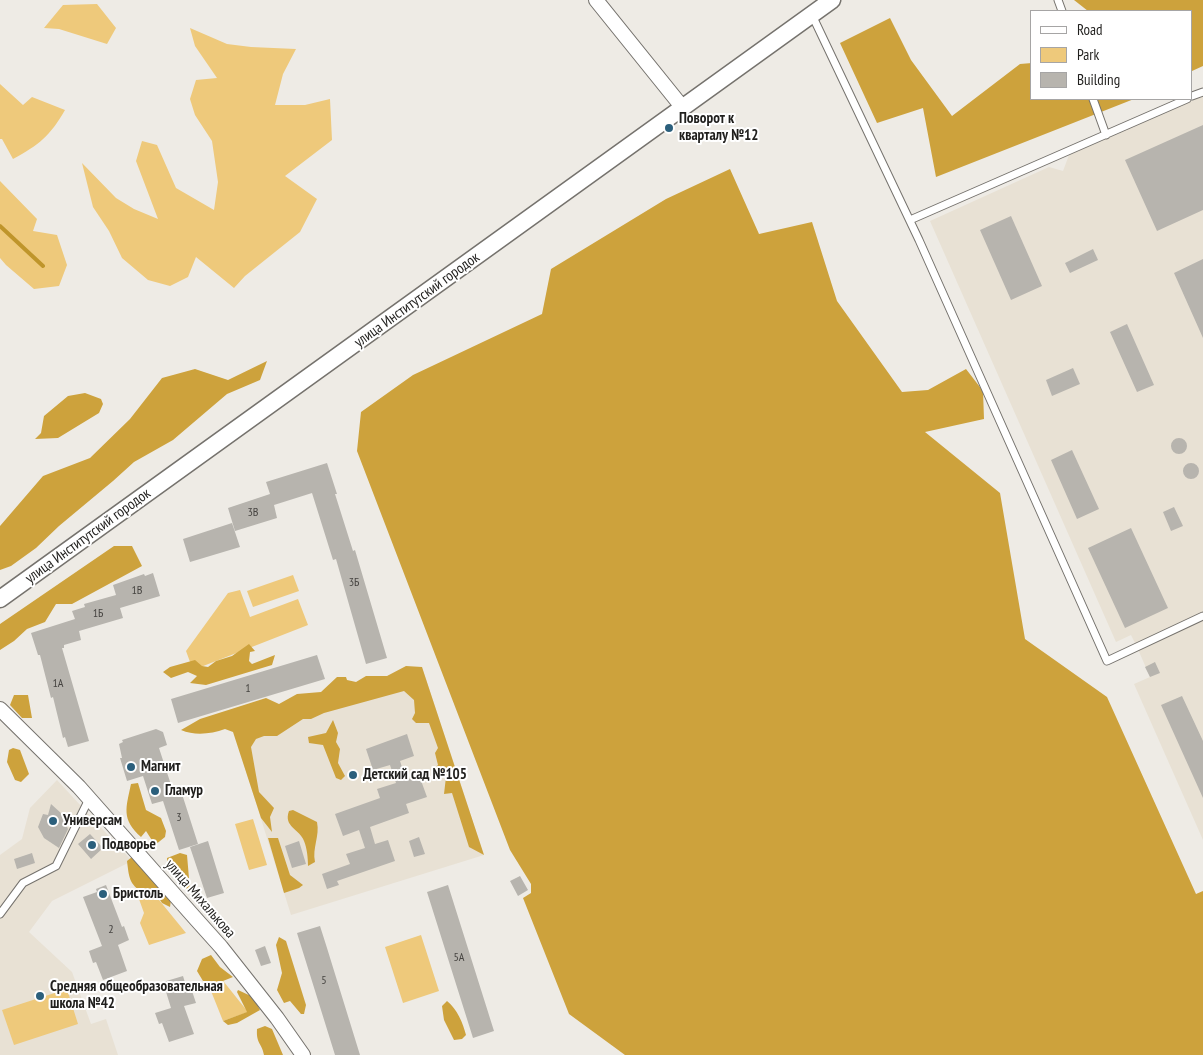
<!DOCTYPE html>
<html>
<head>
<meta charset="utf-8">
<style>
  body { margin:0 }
  #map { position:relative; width:1203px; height:1055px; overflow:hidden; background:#eeebe5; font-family:"PT Sans Narrow",sans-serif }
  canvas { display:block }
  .legend { position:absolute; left:1030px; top:10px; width:162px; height:90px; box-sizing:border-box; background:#fff; border:1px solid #a6a5a5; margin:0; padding:6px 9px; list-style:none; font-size:15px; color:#201f1d }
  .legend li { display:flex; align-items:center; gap:10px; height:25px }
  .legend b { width:25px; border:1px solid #a6a5a5 }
</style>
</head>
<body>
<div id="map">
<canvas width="1203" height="1055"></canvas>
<ul class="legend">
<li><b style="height:6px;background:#fff"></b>Road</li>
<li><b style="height:14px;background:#eec97b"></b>Park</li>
<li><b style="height:14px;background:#b7b4ae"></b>Building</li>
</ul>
</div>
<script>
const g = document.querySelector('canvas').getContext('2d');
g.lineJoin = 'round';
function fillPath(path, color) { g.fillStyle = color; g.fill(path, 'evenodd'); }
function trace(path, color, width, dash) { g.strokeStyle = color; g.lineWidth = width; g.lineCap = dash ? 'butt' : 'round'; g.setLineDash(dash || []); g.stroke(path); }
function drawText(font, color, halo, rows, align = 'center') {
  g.font = font + ' "PT Sans Narrow",sans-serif'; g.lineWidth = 4; g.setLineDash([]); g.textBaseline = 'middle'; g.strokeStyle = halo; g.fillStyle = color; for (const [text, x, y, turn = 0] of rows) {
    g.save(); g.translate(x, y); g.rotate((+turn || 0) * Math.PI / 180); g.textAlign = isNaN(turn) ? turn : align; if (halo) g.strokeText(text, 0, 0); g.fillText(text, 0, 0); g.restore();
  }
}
fillPath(new Path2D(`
  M 1203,96 L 1203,840 L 1134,684 L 1150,677 L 1137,647 L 1131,635 L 1116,642 L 930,221 L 1049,167 L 1063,171 L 1069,155 Z
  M 422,667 L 484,855 L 291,915 L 232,726 Z
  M 57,780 L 132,861 L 52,901 L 29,932 L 72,972 L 91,1024 L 106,1019 L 118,1055 L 0,1055 L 0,855 L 22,839 L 30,808 Z`), '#e8e1d4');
fillPath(new Path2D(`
  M 97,4 L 116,28 L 107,44 L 59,29 L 44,28 L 63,5 Z
  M 190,28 L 227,44 L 251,47 L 296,49 L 283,74 L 275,105 L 305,105 L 330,99 L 332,140 L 285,176 L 317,199 L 300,232 L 245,276 L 234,288 L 196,257 L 188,277 L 170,286 L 148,280 L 122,258 L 109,231 L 93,207 L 82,163 L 116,198 L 134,209 L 158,219 L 136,161 L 142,141 L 157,145 L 176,188 L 214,210 L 218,182 L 212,141 L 195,115 L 190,99 L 196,80 L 217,78 L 195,46 Z
  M 0,84 L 23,105 L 32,97 L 65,110 C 50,136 39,145 13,159 L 2,139 L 0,139 Z
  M 0,181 L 37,219 L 33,231 L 57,235 L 67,265 L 59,286 L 34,289 L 6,265 L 0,258 Z
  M 293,575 L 299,591 L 253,607 L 247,591 Z
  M 240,590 L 250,617 L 298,599 L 308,625 L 193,670 L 186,651 L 228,593 Z
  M 253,819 L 267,865 L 249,870 L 235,824 Z
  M 135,888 L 155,895 L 186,933 L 149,945 L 140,923 L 144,913 Z
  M 421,935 L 439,991 L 403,1003 L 385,947 Z
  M 216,972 L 248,1012 L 223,1021 L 205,976 Z
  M 67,989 L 78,1024 L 14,1045 L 2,1010 Z`), '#eec97b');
fillPath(new Path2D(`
  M 1074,0 L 1203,0 L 1203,66 L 1192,71 L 1192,11 L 1088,11 Z
  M 890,18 L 911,60 L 952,116 L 1020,64 L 1032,63 L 1032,99 L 1134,99 L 936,177 L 923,108 L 877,123 L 840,43 Z
  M 730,169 L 759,234 L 812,222 L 837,301 L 902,392 L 928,390 L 966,369 L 983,391 L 984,419 L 925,432 L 1000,493 L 1025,639 L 1107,697 L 1196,894 L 1203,891 L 1203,1055 L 625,1055 L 569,1014 L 523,898 L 531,893 L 531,884 L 510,850 L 357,451 L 361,412 L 413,375 L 542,314 L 551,269 L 666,199 Z
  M 267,361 L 260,380 L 227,394 L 173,440 L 134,462 L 113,481 L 59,526 L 36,548 L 11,566 L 0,570 L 0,526 L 43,476 L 90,458 L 130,419 L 162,378 L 195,369 L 228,380 Z
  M 85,393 L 101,399 L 103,404 L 99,413 L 58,438 L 35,439 L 41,433 L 44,416 L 68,396 Z
  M 114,546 L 132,546 L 142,566 L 72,604 L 56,604 L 45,622 L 27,629 L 14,641 L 0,650 L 0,624 Z
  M 249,644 L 255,651 L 250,652 L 249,661 L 252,664 L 275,655 L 272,665 L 206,685 L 190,683 L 197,676 L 188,672 L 171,678 L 163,672 L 170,667 L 195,660 L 202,666 L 208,667 L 216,661 L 232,656 Z
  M 406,666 L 422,667 L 484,855 L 469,847 L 452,793 L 444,794 L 446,777 L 438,776 L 432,771 L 438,765 L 435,753 L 438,748 L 429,723 L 416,723 L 412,719 L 415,713 L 414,700 L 404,691 L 324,713 L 311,719 L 303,719 L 277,736 L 264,736 L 256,739 L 251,747 L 259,792 L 274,808 L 270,817 L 272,832 L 261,818 L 233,732 L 225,729 C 211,734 195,736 181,730 L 200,719 L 266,698 L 279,704 L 297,694 L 321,692 L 337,677 L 346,677 L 347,680 L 356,682 L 366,676 L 387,676 Z
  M 14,695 L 28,695 L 32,718 L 22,718 L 10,705 Z
  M 333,720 L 338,733 L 336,742 L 340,749 L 338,763 L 345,776 L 341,780 L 336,778 L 323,745 L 309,743 L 308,737 L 326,733 Z
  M 13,748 L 20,750 L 29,774 L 21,782 L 15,780 L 7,762 L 9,750 Z
  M 138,783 L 146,810 L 161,818 L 166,831 L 165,837 L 155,845 L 146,831 L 141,837 C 121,819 126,808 131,784 Z
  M 293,810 L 317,822 C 320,836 312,848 315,862 L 308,866 C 308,858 307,848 304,841 C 300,829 283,827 289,811 Z
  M 268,838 L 278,838 L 290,875 L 303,885 L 299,888 L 284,893 Z
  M 180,853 L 187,855 L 190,890 L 181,886 L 179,877 L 168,870 L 167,858 Z
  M 132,857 L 171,900 L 170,907 L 162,903 L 155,892 L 143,893 C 129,884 129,877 127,861 Z
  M 279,937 L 286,941 L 306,1005 L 304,1014 L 301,1014 L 290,1001 L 284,1003 L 277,990 L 282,973 L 276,945 Z
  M 211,955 L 220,967 L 233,977 L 223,981 L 203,981 L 197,971 L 202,959 Z
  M 238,990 L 253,997 L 260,1010 L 237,1023 L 228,1025 L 223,1021 L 247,1012 L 237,992 Z
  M 447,1001 C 457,1009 463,1023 466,1035 L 462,1039 L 454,1040 L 444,1020 L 442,1006 Z
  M 265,1026 L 272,1029 L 283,1055 L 264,1055 C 262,1043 256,1044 257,1029 Z`), '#cda23c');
trace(new Path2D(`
  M 0,226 L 43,266`), '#bf952b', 4);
fillPath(new Path2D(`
  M 1203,125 L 1203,210 L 1157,231 L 1125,160 Z
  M 1011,216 L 1042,286 L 1011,300 L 980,230 Z
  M 1093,249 L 1098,260 L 1070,273 L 1065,263 Z
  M 1203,259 L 1203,338 L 1174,273 Z
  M 1127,324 L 1154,385 L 1137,392 L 1110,332 Z
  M 1073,368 L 1080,384 L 1052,396 L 1046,380 Z
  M1171 446a8 8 0 1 1 16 0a8 8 0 1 1-16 0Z
  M 1072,450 L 1099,509 L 1077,519 L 1051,460 Z
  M 327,463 L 337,494 L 335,494 L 353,551 L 355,550 L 387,658 L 366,664 L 336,559 L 333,560 L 312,493 L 274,505 L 277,518 L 235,531 L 228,508 L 270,494 L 266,482 Z
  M1183 471a8 8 0 1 1 16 0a8 8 0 1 1-16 0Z
  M 1174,507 L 1183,526 L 1171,531 L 1163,512 Z
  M 232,523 L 240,547 L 190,562 L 183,539 Z
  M 1131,528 L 1168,608 L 1125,628 L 1088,548 Z
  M 153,573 L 160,596 L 120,608 L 123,618 L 79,631 L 81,640 L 64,645 L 64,648 L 62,648 L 89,741 L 68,747 L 65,737 L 63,738 L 53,697 L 51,698 L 40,655 L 38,655 L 31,633 L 75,619 L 72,611 L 85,607 L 84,604 L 116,595 L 113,585 L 144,574 L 145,576 Z
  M 317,655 L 325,679 L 178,723 L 171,699 Z
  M 1155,662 L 1160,673 L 1150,677 L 1145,667 Z
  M 1182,696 L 1203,741 L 1203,798 L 1161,705 Z
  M 156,729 L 163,732 L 167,745 L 159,748 L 175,797 L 182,794 L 198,844 L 179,850 L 163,801 L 152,804 L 143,776 L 127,781 L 120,758 L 122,758 L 119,744 L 123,742 L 122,740 Z
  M 407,734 L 414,756 L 400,761 L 406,780 L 419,775 L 427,797 L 406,804 L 409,813 L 370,827 L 375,844 L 388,840 L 395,861 L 337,881 L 339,885 L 327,889 L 322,874 L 350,864 L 346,854 L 365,848 L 359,830 L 343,836 L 335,814 L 380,798 L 377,789 L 396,783 L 390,765 L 373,770 L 366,749 Z
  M 51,804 L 62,814 L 68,829 L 59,848 L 44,838 L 38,827 L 43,814 L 48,815 Z
  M 90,834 L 103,848 L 91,859 L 78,844 Z
  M 419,837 L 425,854 L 414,857 L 409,841 Z
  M 208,841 L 224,893 L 207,898 L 190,847 Z
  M 299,841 L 306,864 L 292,868 L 285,846 Z
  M 32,853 L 35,863 L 17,869 L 14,859 Z
  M 520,876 L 528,890 L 518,896 L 510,881 Z
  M 106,885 L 122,927 L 124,926 L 129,940 L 118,945 L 127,971 L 103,980 L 96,962 L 93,963 L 89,951 L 102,946 L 83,897 L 97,892 L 96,889 Z
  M 448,885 L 494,1031 L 473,1038 L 427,892 Z
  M 320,926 L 327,948 L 360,1055 L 335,1055 L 297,933 Z
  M 265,946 L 271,963 L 261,966 L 255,950 Z
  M 183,976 L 187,989 L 191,988 L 196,1003 L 184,1006 L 194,1034 L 169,1042 L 162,1023 L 159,1024 L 155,1013 L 171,1008 L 163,982 Z`), '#b7b4ae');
const service = new Path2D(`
  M 1058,0 L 1062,11
  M 812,15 L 919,240 L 1107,661 L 1203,616
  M 1192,96 L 1203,92
  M 1093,99 L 1106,135
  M 910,220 L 1187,99
  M 0,914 L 23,883 L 56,866 L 89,799`);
const minor = new Path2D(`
  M 596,0 L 683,108
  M 0,709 L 79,787 L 195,918 L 221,947 L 277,1018 L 303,1055`);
const tertiary = new Path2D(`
  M 0,599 L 832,0`);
trace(service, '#75726d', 9);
trace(minor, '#75726d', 16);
trace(tertiary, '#75726d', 19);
trace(service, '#fff', 7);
trace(minor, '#fff', 14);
trace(tertiary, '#fff', 16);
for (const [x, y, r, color] of [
  [669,128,5,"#2b5f7c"],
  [131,767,5,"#2b5f7c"],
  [353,775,5,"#2b5f7c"],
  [155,791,5,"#2b5f7c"],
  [53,821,5,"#2b5f7c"],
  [92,845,5,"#2b5f7c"],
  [103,894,5,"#2b5f7c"],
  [40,996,5,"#2b5f7c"]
]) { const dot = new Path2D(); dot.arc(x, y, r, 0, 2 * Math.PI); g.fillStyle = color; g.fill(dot); trace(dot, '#fff', 2); }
drawText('12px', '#464441', null, [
  ["3В",253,513],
  ["3Б",354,583],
  ["1В",137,591],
  ["1Б",98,614],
  ["1А",58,684],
  ["1",248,689],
  ["3",179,818],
  ["2",111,930],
  ["5А",459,958],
  ["5",324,981]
]);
drawText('bold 15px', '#201f1d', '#fff', [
  ["Поворот к",679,119],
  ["кварталу №12",679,136],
  ["Магнит",141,767],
  ["Детский сад №105",363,775],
  ["Гламур",165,791],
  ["Универсам",63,821],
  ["Подворье",102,845],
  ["Бристоль",113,894],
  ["Средняя общеобразовательная",50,987],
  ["школа №42",50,1004]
], 'left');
drawText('15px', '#201f1d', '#fff', [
  ["улица Институтский городок",417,300,-36],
  ["улица Институтский городок",88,536,-36],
  ["улица Михалькова",200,899,49]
]);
</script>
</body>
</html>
